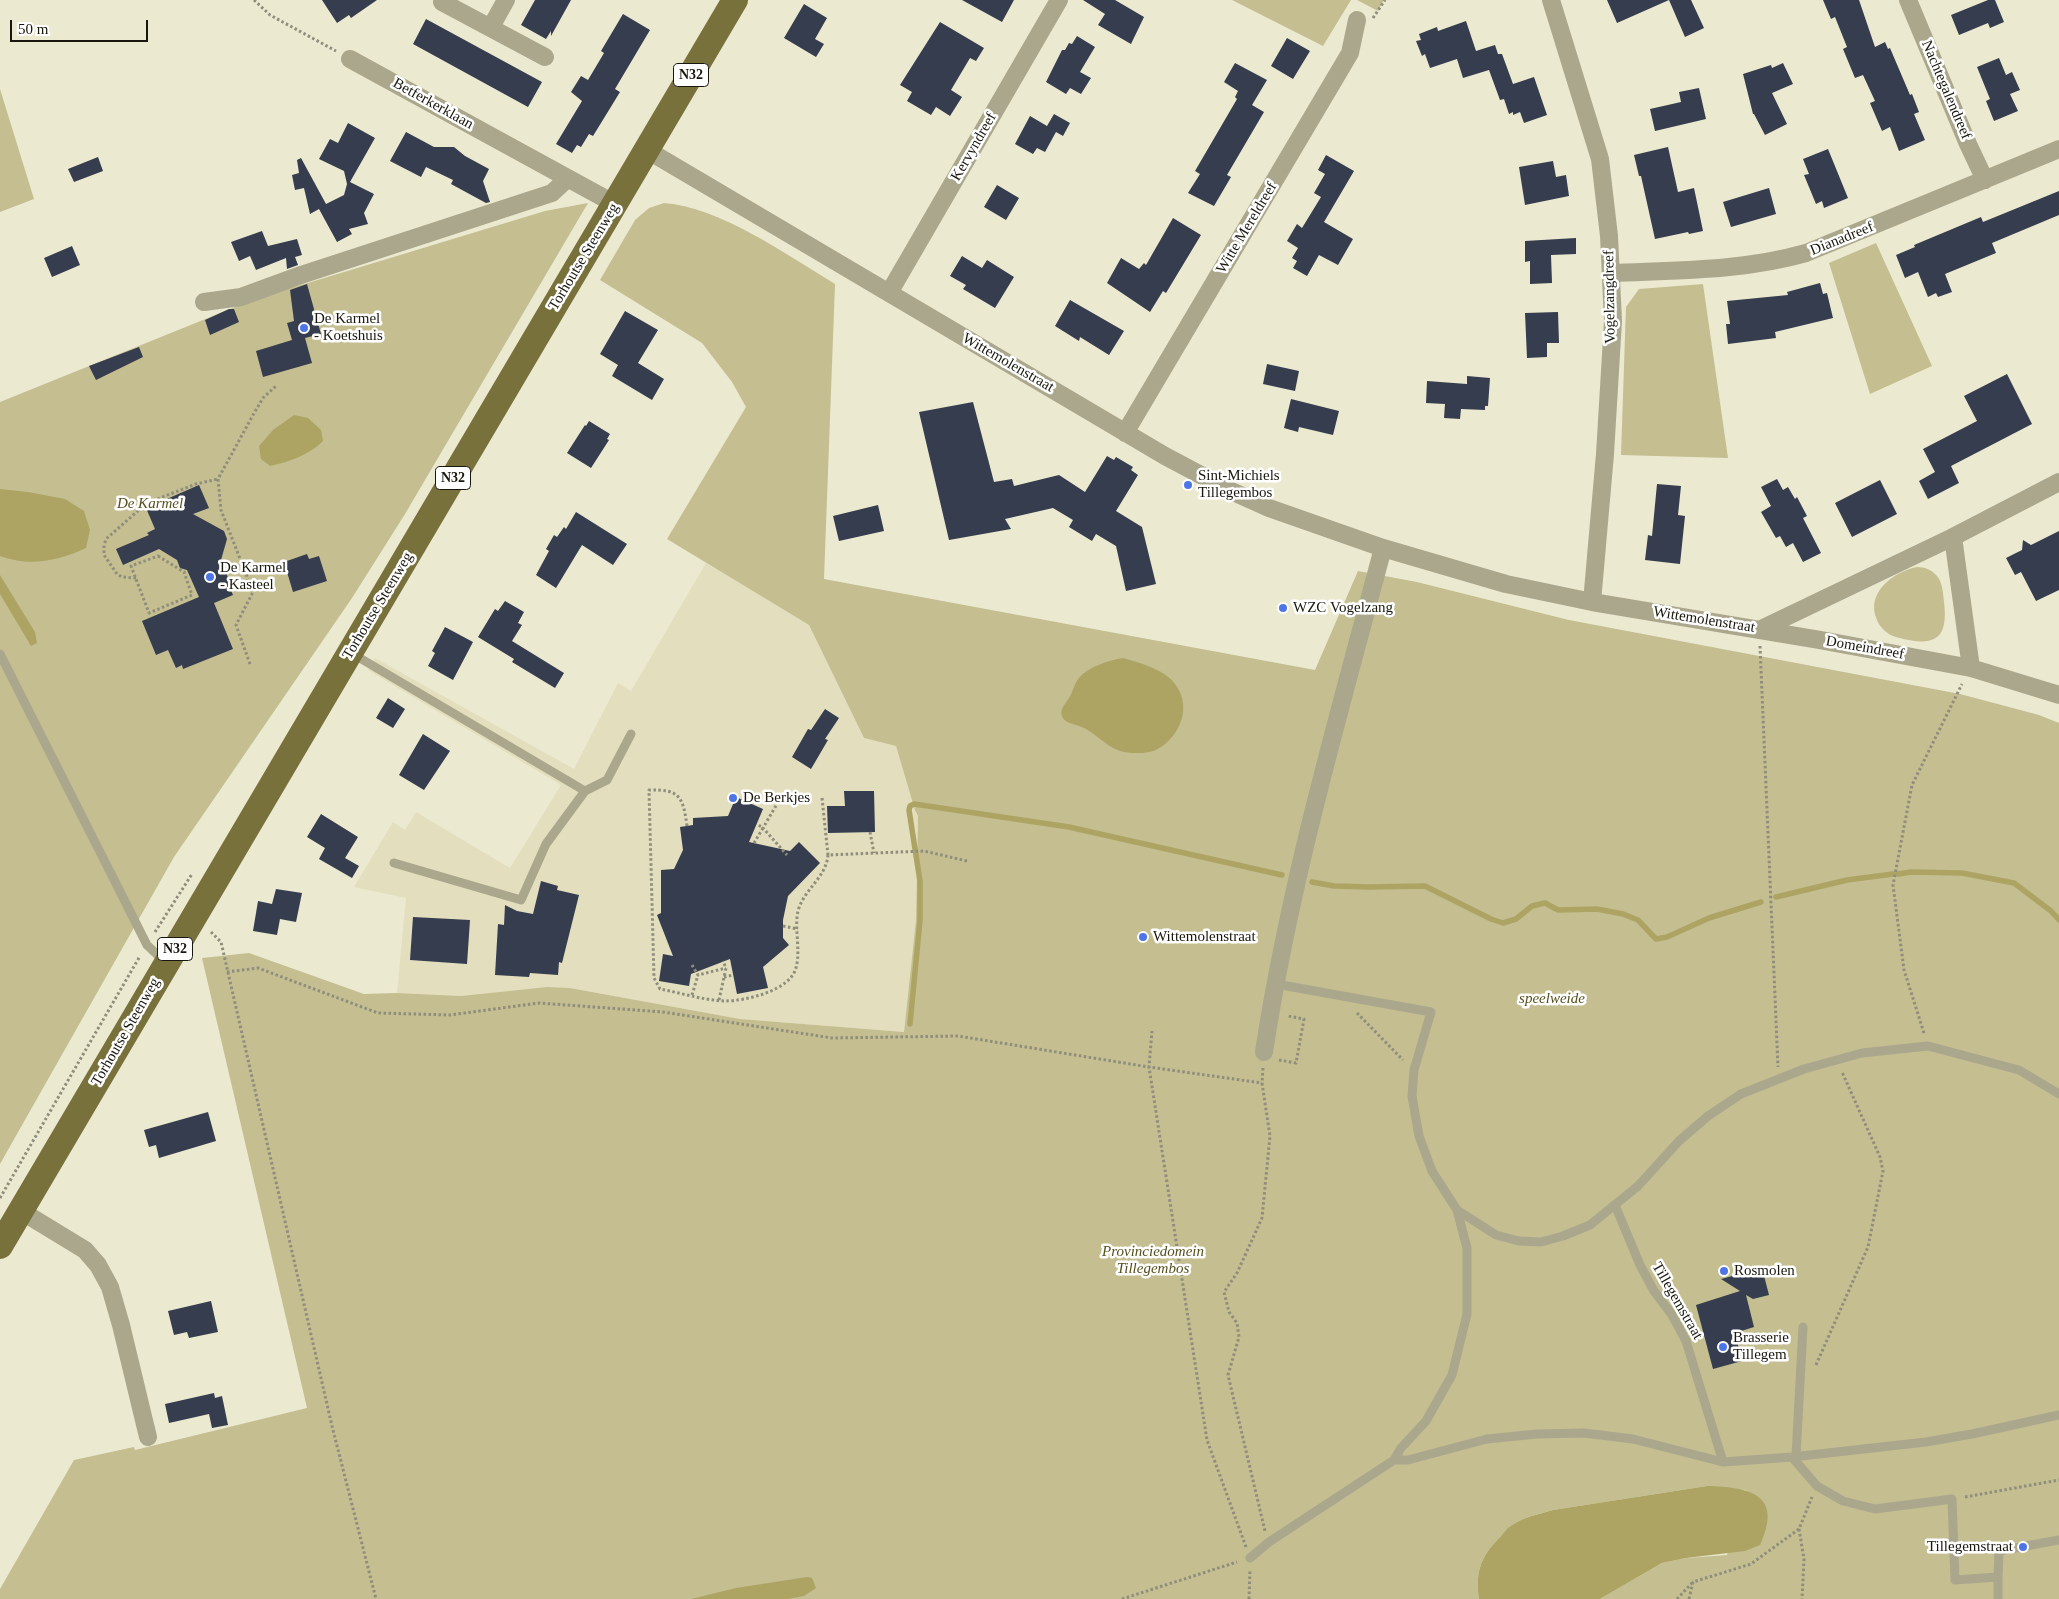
<!DOCTYPE html>
<html>
<head>
<meta charset="utf-8">
<style>
  body { margin:0 }
  #map { position:relative; width:2059px; height:1599px; overflow:hidden; background:#ece9d1; font-family:"Times New Roman",serif }
  canvas { display:block }
  .scale { position:absolute; left:10px; top:20px; width:138px; height:22px; box-sizing:border-box; border:2px solid #18170e; border-top:0; padding-left:6px; font-size:15px; line-height:18px; white-space:nowrap; color:#18170e; -webkit-text-stroke:4px #fff; paint-order:stroke }
</style>
</head>
<body>
<div id="map">
<canvas width="2059" height="1599"></canvas>
<div class="scale">50 m</div>
</div>
<script>
const g = document.querySelector('canvas').getContext('2d');
g.lineJoin = 'round';
function fillPath(path, color) { g.fillStyle = color; g.fill(path, 'evenodd'); }
function trace(path, color, width, dash) { g.strokeStyle = color; g.lineWidth = width; g.lineCap = dash ? 'butt' : 'round'; g.setLineDash(dash || []); g.stroke(path); }
function drawText(font, color, halo, rows, align = 'center') {
  g.font = font + ' "Times New Roman",serif'; g.lineWidth = 5; g.setLineDash([]); g.textBaseline = 'middle'; g.strokeStyle = halo; g.fillStyle = color; for (const [text, x, y, turn = 0] of rows) {
    g.save(); g.translate(x, y); g.rotate((+turn || 0) * Math.PI / 180); g.textAlign = isNaN(turn) ? turn : align; if (halo) g.strokeText(text, 0, 0); g.fillText(text, 0, 0); g.restore();
  }
}
fillPath(new Path2D(`
  M 706,563 L 809,625 L 864,738 L 896,746 L 918,816 L 916,920 L 904,1032 L 740,1019 L 570,988 L 547,987 L 461,996 L 397,993 L 406,898 L 354,887 L 393,822 L 405,830 L 416,812 L 510,868 L 561,785 L 368,670 L 375,658 L 574,769 L 618,683 L 631,691 Z`), '#e2debe');
fillPath(new Path2D(`
  M 1232,0 L 1351,0 L 1323,46 Z
  M 1357,0 L 1384,0 L 1378,11 Z
  M 0,89 L 34,199 L 0,212 Z
  M 588,203 L 405,514 L 352,598 L 174,857 L 0,1164 L 0,402 L 255,299 L 545,211 Z
  M 664,203 C 720,207 787,255 835,284 L 824,579 L 1315,670 L 1358,571 L 1417,582 L 1569,620 L 1960,694 L 2039,715 L 2059,723 L 2059,1599 L 1600,1599 L 1662,1563 L 1686,1558 L 1727,1555 L 1746,1490 L 1707,1486 L 1553,1510 C 1539,1514 1524,1517 1512,1525 C 1508,1527 1504,1532 1501,1536 C 1481,1556 1475,1571 1479,1599 L 0,1599 L 0,1589 L 74,1460 L 134,1447 L 135,1450 L 307,1408 L 202,958 L 249,953 L 364,994 L 397,993 L 461,996 L 547,987 L 570,988 L 740,1019 L 904,1032 L 916,920 L 918,816 L 915,810 L 896,746 L 864,738 L 809,625 L 667,539 L 746,407 L 732,382 L 702,343 L 600,280 L 635,220 L 649,208 Z
  M 1876,243 L 1932,366 L 1870,394 L 1829,263 Z
  M 1703,284 L 1728,458 L 1621,455 L 1626,307 L 1639,289 Z
  M 1917,567 C 1925,567 1932,570 1937,576 C 1943,583 1943,594 1944,602 C 1949,642 1932,647 1896,637 C 1888,635 1880,628 1877,620 C 1865,593 1893,572 1917,567 Z`), '#c4be91');
fillPath(new Path2D(`
  M 294,415 L 308,418 L 321,430 L 323,441 C 309,455 289,462 270,466 L 261,459 L 259,446 L 273,430 Z
  M 0,489 L 28,492 L 65,499 L 84,511 L 90,530 L 86,548 C 58,561 29,567 0,556 Z
  M 0,575 L 35,632 L 37,643 L 31,646 L 0,594 Z
  M 1123,658 C 1133,661 1145,664 1155,669 C 1190,684 1192,722 1164,745 C 1156,751 1149,753 1139,753 C 1112,754 1107,742 1086,729 C 1080,725 1066,724 1063,718 C 1058,710 1065,705 1069,698 C 1073,692 1074,684 1079,678 C 1088,667 1109,660 1123,658 Z
  M 1707,1486 C 1749,1487 1784,1494 1760,1545 L 1745,1551 L 1686,1558 L 1662,1563 L 1600,1599 L 1479,1599 C 1475,1571 1481,1556 1501,1536 C 1504,1532 1508,1527 1512,1525 C 1524,1517 1539,1514 1553,1510 Z
  M 807,1577 L 812,1578 L 816,1588 L 804,1596 L 788,1599 L 691,1599 L 736,1588 Z`), '#ada464');
trace(new Path2D(`
  M 1898,874 L 1911,872 L 1962,873 L 2014,883 L 2051,911 L 2059,920
  M 1312,882 L 1334,886 L 1369,887 L 1425,886 L 1491,919 L 1503,923 L 1516,919 L 1532,906 L 1545,903 L 1558,910 L 1597,909 L 1623,914 L 1638,920 L 1656,939 L 1667,937 L 1709,918 L 1761,902
  M 1776,897 L 1847,880 L 1893,874
  M 910,1024 L 920,920 L 920,881 L 909,810 L 910,806 L 914,804 L 1069,827 L 1282,875`), '#ada464', 5.5);
fillPath(new Path2D(`
  M 322,0 L 377,0 L 351,18 L 349,15 L 337,23 Z
  M 535,0 L 571,0 L 551,36 L 551,31 L 546,39 L 521,25 Z
  M 962,0 L 1014,0 L 1002,22 Z
  M 1083,0 L 1115,0 L 1144,17 L 1131,44 L 1098,25 L 1105,14 Z
  M 1607,0 L 1691,0 L 1704,28 L 1685,37 L 1669,0 L 1617,23 Z
  M 1823,0 L 1859,0 L 1875,47 L 1885,42 L 1888,49 L 1890,48 L 1910,95 L 1912,94 L 1919,112 L 1914,114 L 1925,140 L 1899,151 L 1890,127 L 1882,131 L 1870,103 L 1875,101 L 1863,75 L 1855,78 L 1843,49 L 1847,47 L 1835,17 L 1831,19 Z
  M 1988,0 L 1995,0 L 2004,22 L 1990,28 L 1988,23 L 1959,35 L 1951,15 Z
  M 804,4 L 827,18 L 815,39 L 824,44 L 816,57 L 784,38 Z
  M 623,14 L 650,30 L 615,89 L 620,92 L 609,110 L 593,136 L 589,134 L 581,147 L 577,145 L 572,153 L 556,144 L 582,101 L 571,92 L 581,76 L 588,80 L 604,53 L 601,51 Z
  M 426,19 L 542,82 L 528,107 L 413,44 Z
  M 1466,21 L 1476,51 L 1495,45 L 1498,54 L 1502,54 L 1513,84 L 1534,77 L 1547,115 L 1524,123 L 1520,112 L 1513,115 L 1513,112 L 1509,114 L 1504,99 L 1500,100 L 1489,70 L 1463,78 L 1457,59 L 1430,68 L 1425,54 L 1422,56 L 1416,41 L 1421,40 L 1419,34 L 1437,27 L 1438,31 Z
  M 940,22 L 984,48 L 976,61 L 970,58 L 951,90 L 962,97 L 950,116 L 936,107 L 931,115 L 907,101 L 912,92 L 900,85 Z
  M 1077,36 L 1095,47 L 1080,72 L 1091,78 L 1081,94 L 1070,88 L 1066,94 L 1046,82 L 1062,50 L 1065,50 L 1069,43 L 1072,44 Z
  M 1287,38 L 1310,51 L 1293,79 L 1271,66 Z
  M 1999,58 L 2006,75 L 2012,72 L 2020,90 L 2010,94 L 2018,111 L 1994,121 L 1986,101 L 1990,99 L 1977,67 Z
  M 1235,63 L 1267,80 L 1252,105 L 1264,112 L 1227,175 L 1231,177 L 1214,206 L 1188,193 L 1200,174 L 1195,171 L 1237,99 L 1235,97 L 1238,91 L 1224,82 Z
  M 1783,63 L 1793,84 L 1772,93 L 1787,124 L 1765,135 L 1754,114 L 1753,114 L 1743,74 L 1771,65 L 1772,68 Z
  M 1699,88 L 1706,119 L 1655,131 L 1650,109 L 1681,102 L 1679,92 Z
  M 1054,114 L 1070,123 L 1063,136 L 1056,132 L 1045,152 L 1037,148 L 1033,154 L 1015,144 L 1030,116 L 1047,126 Z
  M 348,123 L 375,138 L 350,182 L 374,194 L 364,213 L 368,224 L 349,229 L 352,234 L 337,242 L 319,209 L 310,214 L 304,188 L 295,190 L 292,175 L 299,173 L 297,160 L 301,158 L 326,204 L 344,195 L 347,184 L 344,171 L 319,159 L 330,139 L 338,143 Z
  M 406,132 L 434,147 L 454,147 L 465,156 L 489,169 L 483,181 L 490,202 L 486,203 L 451,184 L 453,180 L 426,167 L 421,177 L 390,161 Z
  M 1668,147 L 1678,192 L 1694,188 L 1703,231 L 1689,234 L 1688,232 L 1655,239 L 1641,176 L 1639,176 L 1634,155 Z
  M 1828,149 L 1848,198 L 1824,208 L 1822,201 L 1816,204 L 1804,175 L 1809,174 L 1803,159 Z
  M 1326,155 L 1354,171 L 1324,222 L 1353,239 L 1338,265 L 1319,255 L 1307,276 L 1293,268 L 1297,261 L 1292,258 L 1298,248 L 1287,241 L 1297,224 L 1302,228 L 1321,197 L 1314,193 L 1325,174 L 1318,170 Z
  M 98,157 L 103,171 L 74,182 L 68,169 Z
  M 1553,161 L 1556,177 L 1566,175 L 1569,196 L 1525,205 L 1519,167 Z
  M 997,185 L 1019,198 L 1006,220 L 984,207 Z
  M 1769,188 L 1776,214 L 1731,227 L 1723,202 Z
  M 2059,191 L 2059,215 L 1992,243 L 1996,253 L 1945,274 L 1952,292 L 1938,297 L 1936,293 L 1928,297 L 1918,272 L 1905,278 L 1896,255 L 1915,247 L 1914,245 L 1981,217 L 1983,222 Z
  M 1173,218 L 1201,235 L 1166,293 L 1163,291 L 1150,312 L 1107,283 L 1121,258 L 1139,269 L 1144,263 L 1146,265 Z
  M 262,231 L 268,246 L 297,239 L 302,255 L 295,257 L 298,265 L 287,269 L 286,258 L 256,270 L 250,256 L 239,261 L 231,242 Z
  M 1576,238 L 1576,254 L 1551,255 L 1552,283 L 1530,284 L 1530,261 L 1525,262 L 1525,241 Z
  M 72,246 L 80,265 L 52,277 L 44,258 Z
  M 962,256 L 982,268 L 987,260 L 1014,277 L 995,308 L 963,289 L 966,285 L 950,276 Z
  M 1820,283 L 1823,294 L 1827,293 L 1833,318 L 1775,332 L 1776,338 L 1728,344 L 1726,324 L 1730,324 L 1727,301 L 1788,295 L 1787,292 Z
  M 307,284 L 321,334 L 305,338 L 312,363 L 263,377 L 256,351 L 292,340 L 287,323 L 294,321 L 290,290 Z
  M 1070,300 L 1124,331 L 1109,355 L 1080,337 L 1079,341 L 1055,326 Z
  M 229,309 L 234,309 L 239,322 L 210,335 L 205,320 Z
  M 625,311 L 658,330 L 638,363 L 664,379 L 652,400 L 612,376 L 618,365 L 600,354 Z
  M 1558,312 L 1559,343 L 1547,343 L 1547,357 L 1527,358 L 1525,313 Z
  M 139,347 L 143,357 L 96,380 L 89,366 Z
  M 1267,364 L 1299,371 L 1295,391 L 1263,384 Z
  M 2007,374 L 2032,424 L 1951,466 L 1959,483 L 1928,499 L 1919,481 L 1935,472 L 1923,449 L 1977,421 L 1964,396 Z
  M 1467,376 L 1490,378 L 1488,406 L 1485,406 L 1485,410 L 1461,409 L 1460,419 L 1444,418 L 1445,404 L 1426,403 L 1427,381 L 1467,384 Z
  M 1291,399 L 1339,411 L 1333,435 L 1299,427 L 1298,432 L 1284,428 Z
  M 973,402 L 994,482 L 1012,479 L 1014,486 L 1059,475 L 1085,492 L 1107,456 L 1114,460 L 1116,457 L 1133,467 L 1131,470 L 1138,475 L 1116,511 L 1142,527 L 1156,584 L 1126,591 L 1116,546 L 1096,534 L 1092,541 L 1069,527 L 1073,520 L 1053,508 L 1005,519 L 1011,529 L 949,540 L 919,412 Z
  M 589,421 L 610,434 L 607,439 L 609,440 L 591,468 L 567,453 L 585,425 L 586,426 Z
  M 1777,479 L 1783,490 L 1788,487 L 1795,499 L 1797,497 L 1807,516 L 1803,518 L 1821,553 L 1803,562 L 1793,543 L 1786,547 L 1780,536 L 1776,538 L 1761,512 L 1771,506 L 1761,487 Z
  M 1880,480 L 1897,514 L 1852,537 L 1835,503 Z
  M 1657,484 L 1681,486 L 1678,515 L 1685,516 L 1680,564 L 1645,560 L 1648,535 L 1652,536 Z
  M 199,485 L 209,508 L 193,514 L 224,531 L 227,539 L 221,560 L 231,585 L 229,586 L 233,595 L 214,603 L 233,649 L 183,669 L 182,665 L 176,668 L 168,650 L 156,655 L 142,621 L 199,597 L 187,570 L 180,568 L 177,560 L 159,549 L 123,565 L 116,549 L 149,535 L 147,533 L 155,529 L 146,508 Z
  M 878,505 L 884,531 L 839,541 L 833,516 Z
  M 576,512 L 627,544 L 613,565 L 582,545 L 556,588 L 536,575 L 549,551 L 546,549 L 554,535 L 557,537 L 564,527 L 566,529 Z
  M 2059,531 L 2059,590 L 2036,601 L 2021,572 L 2015,575 L 2006,558 L 2022,550 L 2023,540 L 2031,545 Z
  M 307,554 L 309,559 L 319,556 L 327,581 L 293,592 L 284,562 Z
  M 505,601 L 524,612 L 518,623 L 522,625 L 512,641 L 564,673 L 555,688 L 512,662 L 514,659 L 478,637 L 495,609 L 498,611 Z
  M 445,627 L 473,642 L 453,680 L 428,666 L 435,653 L 432,651 Z
  M 388,698 L 405,709 L 393,728 L 376,718 Z
  M 825,709 L 839,718 L 825,739 L 828,740 L 811,769 L 792,757 L 808,729 L 811,730 Z
  M 423,734 L 450,751 L 424,790 L 399,775 Z
  M 844,791 L 874,791 L 875,832 L 828,833 L 827,806 L 845,806 Z
  M 736,797 L 763,809 L 749,842 L 790,851 L 799,842 L 820,863 L 788,896 L 783,920 L 783,938 L 789,945 L 763,967 L 768,988 L 737,994 L 730,959 L 691,974 L 689,986 L 659,981 L 663,954 L 673,956 L 657,915 L 661,913 L 661,870 L 674,869 L 683,850 L 680,827 L 693,825 L 693,818 L 728,816 Z
  M 321,814 L 358,837 L 345,858 L 359,866 L 352,878 L 319,859 L 325,848 L 307,837 Z
  M 541,881 L 558,886 L 557,890 L 579,895 L 562,963 L 559,962 L 558,975 L 530,973 L 529,977 L 495,975 L 498,924 L 504,925 L 505,905 L 517,911 L 533,914 Z
  M 276,889 L 302,893 L 296,922 L 280,919 L 277,935 L 253,931 L 258,901 L 272,904 Z
  M 413,917 L 470,920 L 467,964 L 410,960 Z
  M 208,1112 L 216,1141 L 159,1158 L 156,1145 L 149,1147 L 144,1130 Z
  M 1762,1268 L 1769,1295 L 1753,1299 L 1746,1295 L 1754,1327 L 1735,1333 L 1742,1361 L 1713,1369 L 1696,1305 L 1740,1291 L 1721,1279 Z
  M 211,1301 L 218,1332 L 189,1338 L 187,1332 L 174,1335 L 168,1311 Z
  M 214,1393 L 215,1398 L 222,1396 L 228,1425 L 212,1428 L 209,1414 L 169,1423 L 165,1404 Z`), '#353d4e');
trace(new Path2D(`
  M 254,0 L 270,15 L 336,51
  M 1373,18 L 1385,0
  M 158,556 L 184,572 L 192,595 L 149,613 L 131,566 Z
  M 136,578 L 122,577 L 117,574 L 104,555 L 104,545 L 106,539 L 147,503 L 196,484 L 218,479
  M 1760,646 L 1778,1067
  M 250,664 L 236,625 L 253,592 L 221,510 L 218,479 L 253,415 L 263,398 L 277,385
  M 781,797 L 763,828 L 787,855
  M 822,798 L 828,855
  M 687,826 C 683,797 680,789 649,790 L 654,978 L 660,989 C 681,993 703,1000 724,1001 C 745,1001 790,991 796,968 C 801,949 794,929 798,911 C 804,889 826,878 828,855 L 924,851 L 967,861
  M 870,832 L 874,853
  M 754,843 L 763,828 L 757,824
  M 783,926 L 798,929
  M 155,932 L 192,874
  M 211,932 L 221,942 L 332,1426 L 376,1599
  M 692,965 L 698,975 L 726,968
  M 227,972 L 258,968 L 378,1013 L 450,1015 L 539,1003 L 663,1012 L 832,1038 L 958,1036 L 1149,1067 L 1152,1031
  M 724,977 L 733,975
  M 692,995 L 698,975
  M 719,1000 L 726,968 L 723,961
  M 1357,1013 L 1403,1060
  M 1924,1033 L 1904,970 L 1893,885 L 1912,785 L 1962,684
  M 1279,1060 L 1296,1063 L 1304,1019 L 1288,1016
  M 1263,1068 L 1262,1083 L 1270,1136 L 1262,1218 L 1237,1273 L 1224,1292 L 1229,1312 L 1237,1323 L 1239,1337 L 1228,1375 L 1265,1531
  M 0,1198 L 140,956
  M 1816,1365 L 1868,1247 L 1883,1171 L 1880,1157 L 1842,1072
  M 1965,1497 L 2059,1480
  M 1799,1529 L 1804,1559 L 1802,1599
  M 1246,1547 L 1207,1440 L 1149,1067 L 1262,1083
  M 1122,1599 L 1237,1562
  M 1249,1599 L 1250,1570
  M 1677,1599 L 1692,1583
  M 1689,1599 L 1693,1582 L 1751,1564 L 1799,1529 L 1812,1497`), '#8f8d7b', 3, [2.5, 2.5]);
trace(new Path2D(`
  M 0,654 L 147,945 L 166,963
  M 353,654 L 585,791 L 607,780 L 631,734
  M 394,863 L 521,900 L 546,844 L 585,791
  M 1276,984 L 1431,1012 L 1414,1070 L 1412,1096 L 1419,1136 L 1432,1171 L 1457,1210 L 1496,1235 L 1519,1241 L 1541,1242 L 1563,1236 L 1590,1225 L 1638,1186 L 1679,1141 L 1708,1116 L 1741,1094 L 1804,1069 L 1862,1053 L 1928,1046 L 2019,1070 L 2059,1094
  M 1615,1205 L 1640,1265 L 1654,1291 L 1672,1315 L 1686,1341 L 1723,1462
  M 1796,1456 L 1803,1327
  M 1792,1457 L 1817,1486 L 1843,1501 L 1875,1509 L 1952,1499 L 1955,1580 L 1998,1577 L 1999,1551 L 2059,1540
  M 1394,1460 L 1401,1448 L 1426,1421 L 1452,1375 L 1467,1314 L 1467,1248 L 1457,1210
  M 1250,1558 L 1269,1542 L 1394,1460 L 1408,1460 L 1487,1439 L 1537,1434 L 1584,1433 L 1633,1439 L 1723,1462 L 1792,1457 L 1926,1442 L 1972,1434 L 2059,1415
  M 1998,1599 L 1998,1577`), '#aaa78c', 9);
trace(new Path2D(`
  M 1551,0 L 1600,159 L 1609,236 L 1613,321 L 1605,454 L 1592,602
  M 1908,0 L 1968,144 L 1985,180
  M 442,2 L 545,57
  M 491,27 L 506,0
  M 350,59 L 615,204
  M 647,150 L 1165,456 L 1229,490 L 1269,508 L 1383,548 L 1506,584 L 1592,602 L 1820,640 L 1971,668 L 2059,695
  M 1612,273 C 1677,270 1743,271 1806,253 L 2059,149
  M 889,293 L 1059,0
  M 204,302 L 241,297 L 301,275 L 552,193 L 567,179
  M 1125,433 L 1350,53 L 1357,20
  M 1953,537 L 1971,668
  M 1759,630 L 1953,537 L 2059,482
  M 1264,1052 C 1290,881 1339,714 1383,548
  M 21,1211 L 85,1250 L 98,1265 L 110,1287 L 121,1325 L 148,1437`), '#aaa78c', 18);
trace(new Path2D(`
  M 0,1246 L 735,0`), '#78713c', 26);
for (const [x, y, r, color] of [
  [304,328,5,"#4e75e8"],
  [1188,485,5,"#4e75e8"],
  [210,577,5,"#4e75e8"],
  [1283,608,5,"#4e75e8"],
  [733,798,5,"#4e75e8"],
  [1143,937,5,"#4e75e8"],
  [1724,1271,5,"#4e75e8"],
  [1723,1347,5,"#4e75e8"],
  [2023,1547,5,"#4e75e8"]
]) { const dot = new Path2D(); dot.arc(x, y, r, 0, 2 * Math.PI); g.fillStyle = color; g.fill(dot); trace(dot, '#fff', 2); }
for (const [x, y, w] of [
  [691,75,35],
  [453,478,35],
  [175,949,35]
]) { const box = new Path2D(); box.roundRect(x - w / 2, y - 11.5, w, 23, 4); g.fillStyle = '#fff'; g.fill(box); trace(box, '#18170e', 1); }
drawText('bold 14px', '#18170e', null, [
  ["N32",691,75],
  ["N32",453,478],
  ["N32",175,949]
]);
drawText('15px', '#18170e', '#fff', [
  ["Nachtegalendreef",1946,90,67],
  ["Betferkerklaan",433,104,29],
  ["Kervyndreef",974,147,-60],
  ["Witte Mereldreef",1247,228,-59],
  ["Dianadreef",1842,239,-22],
  ["Torhoutse Steenweg",584,257,-59],
  ["Vogelzangdreef",1610,297,-91],
  ["Wittemolenstraat",1008,363,30],
  ["Torhoutse Steenweg",378,606,-59],
  ["Wittemolenstraat",1704,620,9],
  ["Domeindreef",1865,648,10],
  ["Torhoutse Steenweg",126,1032,-60],
  ["Tillegemstraat",1677,1301,60]
]);
drawText('15px', '#18170e', '#fff', [
  ["De Karmel",314,319],
  ["- Koetshuis",314,336],
  ["Sint-Michiels",1198,476],
  ["Tillegembos",1198,493],
  ["De Karmel",220,568],
  ["- Kasteel",220,585],
  ["WZC Vogelzang",1293,608],
  ["De Berkjes",743,798],
  ["Wittemolenstraat",1153,937],
  ["Rosmolen",1734,1271],
  ["Brasserie",1733,1338],
  ["Tillegem",1733,1355],
  ["Tillegemstraat",2013,1547,"right"]
], 'left');
drawText('italic 15px', '#554f1d', '#fff', [
  ["De Karmel",150,504],
  ["speelweide",1552,999],
  ["Provinciedomein",1153,1252],
  ["Tillegembos",1153,1269]
]);
</script>
</body>
</html>
